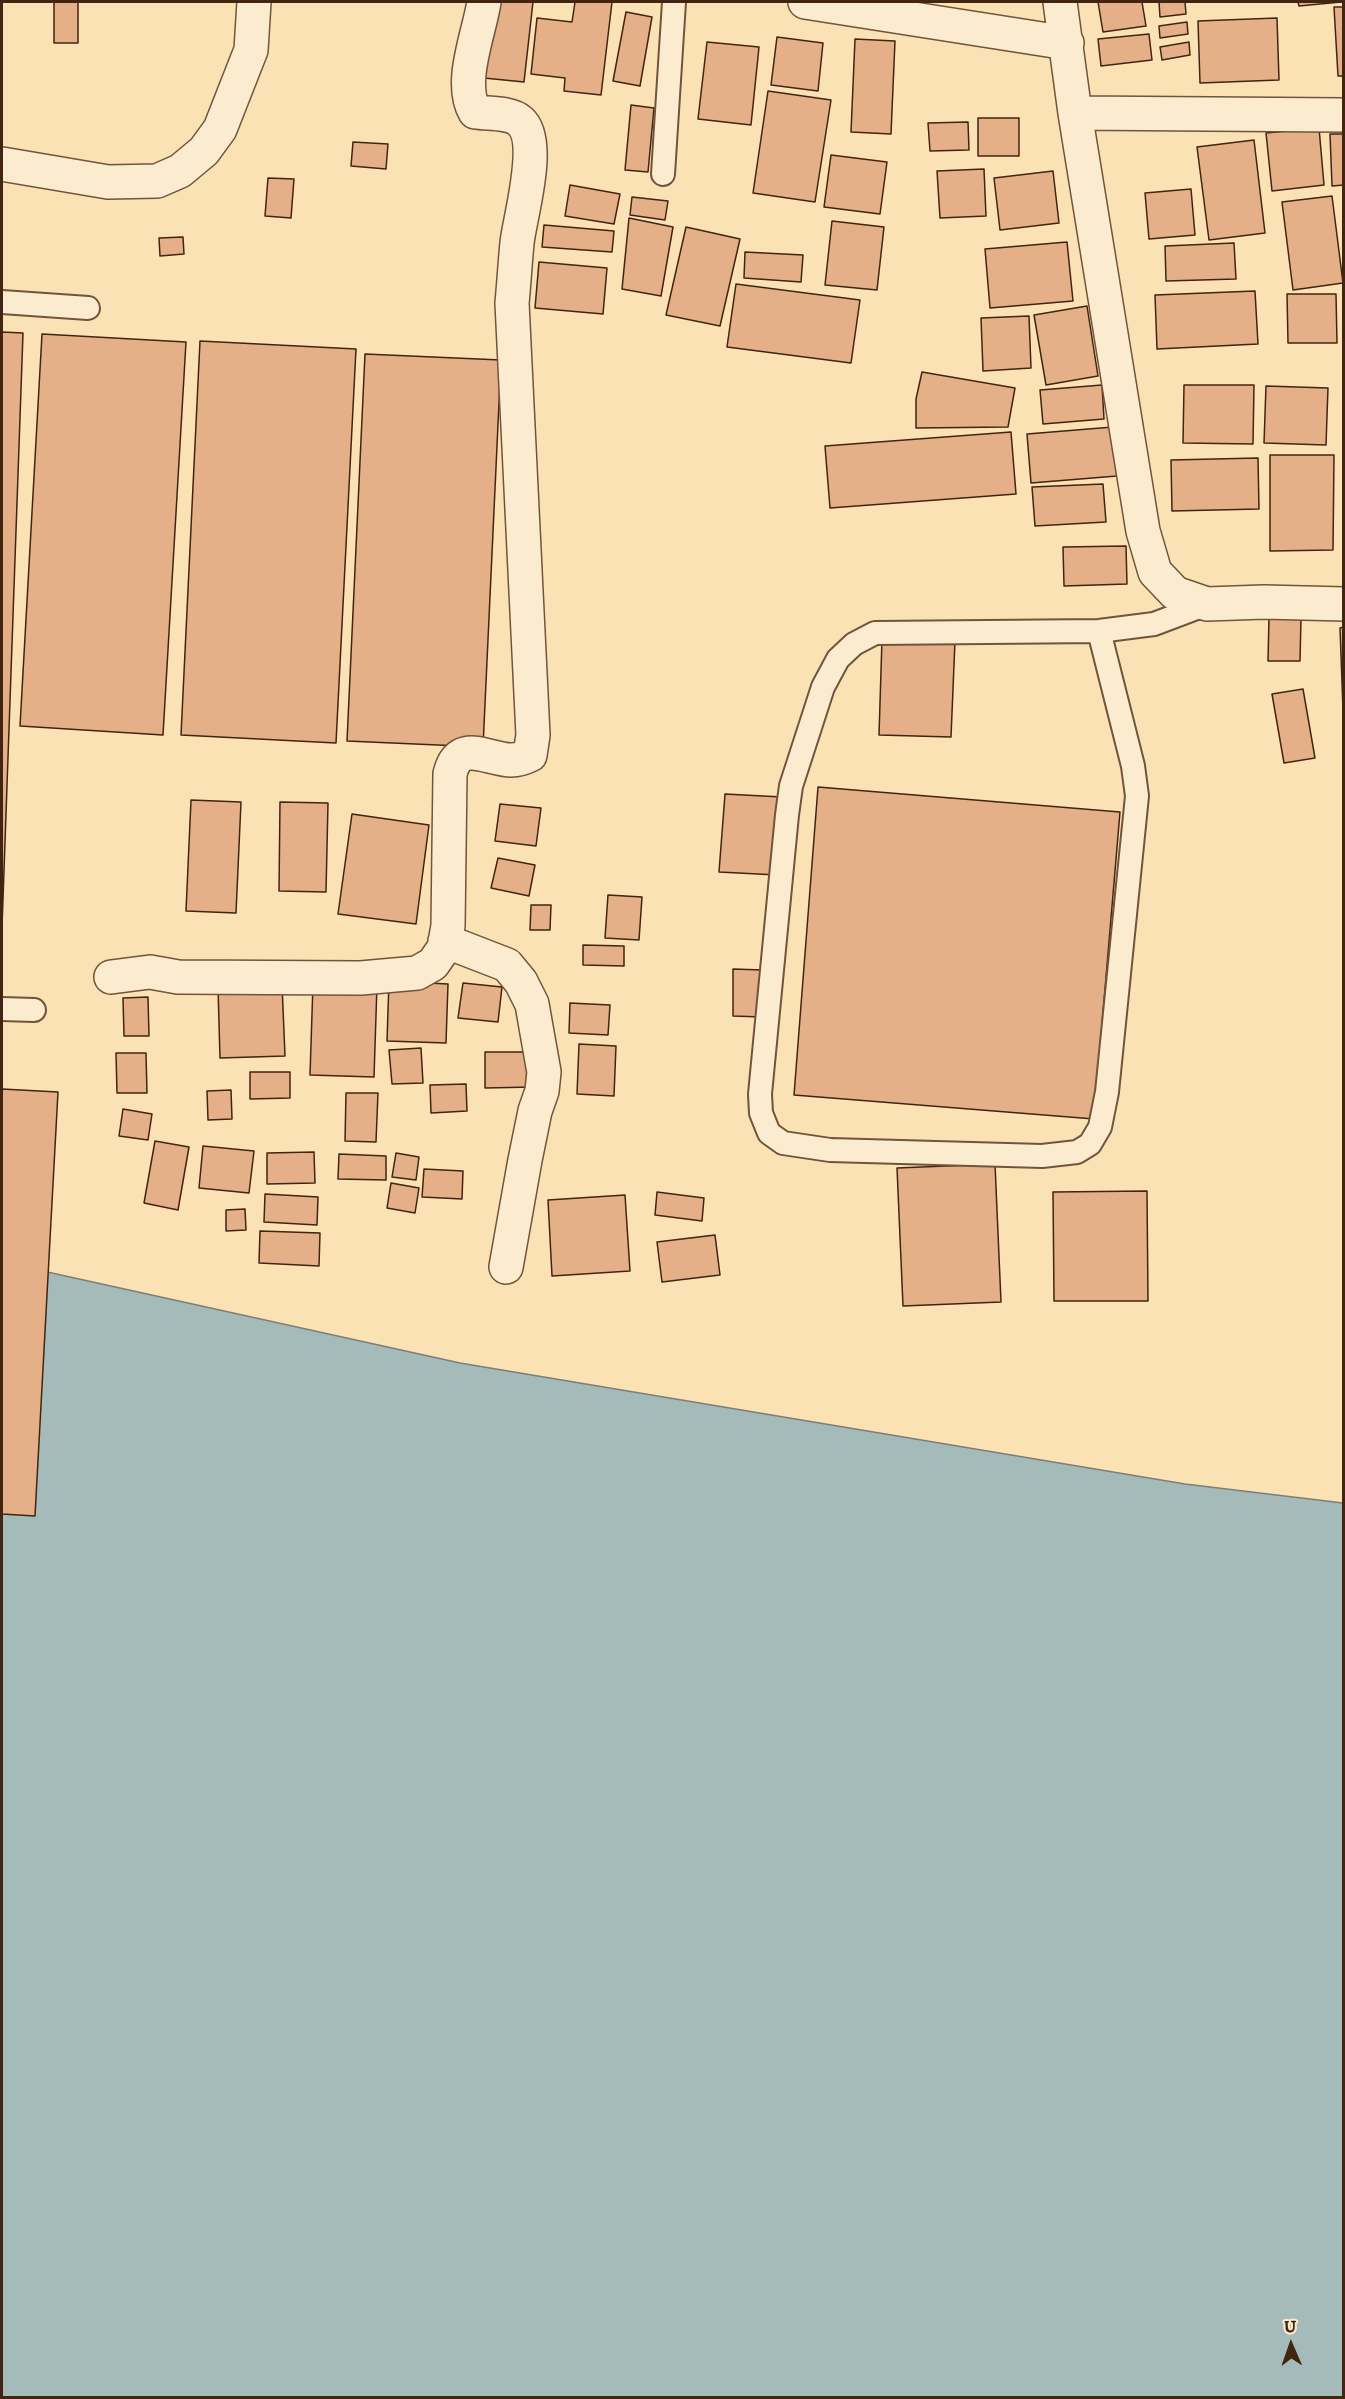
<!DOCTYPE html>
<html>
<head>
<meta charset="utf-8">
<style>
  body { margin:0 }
  #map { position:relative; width:1345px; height:2399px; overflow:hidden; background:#fbe2b5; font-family:"IM FELL DW Pica",serif }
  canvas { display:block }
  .frame { position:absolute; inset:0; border:3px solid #412412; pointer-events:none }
  .north { position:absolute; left:1261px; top:2315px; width:60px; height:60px; -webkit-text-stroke:4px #fceccf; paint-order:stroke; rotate:358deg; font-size:16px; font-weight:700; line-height:24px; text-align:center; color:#412412 }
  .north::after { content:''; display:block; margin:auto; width:21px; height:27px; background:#412412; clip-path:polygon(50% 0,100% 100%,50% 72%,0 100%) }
</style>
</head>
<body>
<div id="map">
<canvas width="1345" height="2399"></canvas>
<div class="frame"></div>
<div class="north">U</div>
</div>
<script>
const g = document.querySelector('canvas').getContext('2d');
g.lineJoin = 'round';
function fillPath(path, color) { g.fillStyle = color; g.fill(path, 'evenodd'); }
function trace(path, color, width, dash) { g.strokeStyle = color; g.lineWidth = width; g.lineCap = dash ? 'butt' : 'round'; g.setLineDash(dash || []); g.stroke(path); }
const water = new Path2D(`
  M 2,1262 L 460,1363 L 1185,1484 L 1343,1503 L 1343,2397 L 2,2398 Z`);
fillPath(water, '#a4bbb9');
trace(water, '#7c7f76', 1.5);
const building = new Path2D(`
  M 54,2 L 78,2 L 78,43 L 54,43 Z
  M 492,2 L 533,2 L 524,82 L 484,78 Z
  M 575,2 L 612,2 L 601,95 L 564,91 L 565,78 L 531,74 L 537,18 L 572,22 Z
  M 1098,2 L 1142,2 L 1146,26 L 1103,32 Z
  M 1159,2 L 1185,2 L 1186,14 L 1160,17 Z
  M 1298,2 L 1341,2 L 1299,6 Z
  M 1334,7 L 1344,7 L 1344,76 L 1338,76 Z
  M 626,12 L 652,17 L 640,86 L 613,81 Z
  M 1277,18 L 1279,80 L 1200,83 L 1198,21 Z
  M 1187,22 L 1188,34 L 1160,38 L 1159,26 Z
  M 1149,34 L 1152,60 L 1101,66 L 1098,39 Z
  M 777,37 L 823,43 L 818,91 L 771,85 Z
  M 855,39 L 895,41 L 891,134 L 851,132 Z
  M 707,42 L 759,47 L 751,125 L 698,119 Z
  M 1189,42 L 1190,55 L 1162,60 L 1160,47 Z
  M 768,91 L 831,100 L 815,202 L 753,193 Z
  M 631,105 L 654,108 L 648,172 L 625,170 Z
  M 978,118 L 1019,118 L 1019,156 L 978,156 Z
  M 968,122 L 969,150 L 930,151 L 928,123 Z
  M 1319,128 L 1324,185 L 1272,191 L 1266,133 Z
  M 1330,134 L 1344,134 L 1344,185 L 1332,186 Z
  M 1254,140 L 1265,233 L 1209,240 L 1197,147 Z
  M 353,142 L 388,144 L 386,169 L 351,166 Z
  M 831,155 L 887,162 L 880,214 L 824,207 Z
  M 984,169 L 986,216 L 940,218 L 937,171 Z
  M 1053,171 L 1059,223 L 1000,230 L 994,178 Z
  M 268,178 L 294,179 L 291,218 L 265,216 Z
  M 570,185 L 620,194 L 614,224 L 565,216 Z
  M 1191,189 L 1195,235 L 1149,239 L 1145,193 Z
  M 1332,196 L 1343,283 L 1293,290 L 1282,202 Z
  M 632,197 L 668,201 L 665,220 L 630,215 Z
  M 629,218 L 673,227 L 661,296 L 622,289 Z
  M 832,221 L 884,227 L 877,290 L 825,285 Z
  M 544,225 L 614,231 L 612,252 L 542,247 Z
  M 686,227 L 740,239 L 720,326 L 666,315 Z
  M 183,237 L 184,254 L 160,256 L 159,238 Z
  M 1067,242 L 1073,301 L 990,308 L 985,249 Z
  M 1234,243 L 1236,279 L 1166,281 L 1165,246 Z
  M 745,252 L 803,255 L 801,282 L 744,278 Z
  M 539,262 L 607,268 L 603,314 L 535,308 Z
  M 736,284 L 860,300 L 851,363 L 727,347 Z
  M 1255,291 L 1258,344 L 1157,349 L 1155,295 Z
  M 1287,294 L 1336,294 L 1337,343 L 1288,343 Z
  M 1087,306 L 1098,376 L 1046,385 L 1034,315 Z
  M 1029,316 L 1031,368 L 983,371 L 981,318 Z
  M 2,332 L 23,333 L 2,927 Z
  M 42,334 L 186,342 L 163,735 L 20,726 Z
  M 200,341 L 356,349 L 336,743 L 181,735 Z
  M 365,354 L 501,360 L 483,747 L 347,741 Z
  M 922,372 L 1015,388 L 1008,427 L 916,428 L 916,399 Z
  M 1102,385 L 1104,419 L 1043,424 L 1040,390 Z
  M 1184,385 L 1254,385 L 1253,444 L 1183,443 Z
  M 1266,386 L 1328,388 L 1326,445 L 1264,443 Z
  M 1113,427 L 1117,476 L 1031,483 L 1027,434 Z
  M 1011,432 L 1016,494 L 830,508 L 825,446 Z
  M 1270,455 L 1334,455 L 1333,550 L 1270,551 Z
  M 1258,458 L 1259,509 L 1172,511 L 1171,460 Z
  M 1103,484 L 1106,522 L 1035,526 L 1032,487 Z
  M 1126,546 L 1127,584 L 1064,586 L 1063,547 Z
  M 1269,617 L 1301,618 L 1300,661 L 1268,661 Z
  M 1344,627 L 1344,737 L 1340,628 Z
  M 882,639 L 955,641 L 951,737 L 879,735 Z
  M 1303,689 L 1315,758 L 1284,763 L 1272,694 Z
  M 818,787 L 1120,812 L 1094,1119 L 794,1095 Z
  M 725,794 L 782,797 L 777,875 L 719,872 Z
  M 191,800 L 241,802 L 236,913 L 186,911 Z
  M 280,802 L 328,803 L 326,892 L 279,891 Z
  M 500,804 L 541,808 L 536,846 L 495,841 Z
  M 352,814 L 429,825 L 416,924 L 338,914 Z
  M 498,858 L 535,865 L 529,896 L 491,888 Z
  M 608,895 L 642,897 L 639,940 L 605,938 Z
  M 531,905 L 551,905 L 550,930 L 530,930 Z
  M 583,945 L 624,946 L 624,966 L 583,965 Z
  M 733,969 L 763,970 L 762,1017 L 733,1016 Z
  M 389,981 L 448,984 L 446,1043 L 387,1041 Z
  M 313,983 L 377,985 L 374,1077 L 310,1075 Z
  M 463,983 L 502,987 L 498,1022 L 458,1018 Z
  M 282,984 L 285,1056 L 220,1058 L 218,987 Z
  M 148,997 L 149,1036 L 124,1036 L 123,998 Z
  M 570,1003 L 610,1005 L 608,1035 L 569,1033 Z
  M 579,1044 L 616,1046 L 614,1096 L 577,1094 Z
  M 421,1048 L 423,1083 L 392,1084 L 389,1050 Z
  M 485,1052 L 534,1052 L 534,1087 L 485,1088 Z
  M 116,1053 L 146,1053 L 147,1093 L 117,1093 Z
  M 250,1072 L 290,1072 L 290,1098 L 250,1099 Z
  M 466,1084 L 467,1111 L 431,1113 L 430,1085 Z
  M 2,1089 L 58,1092 L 35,1516 L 2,1514 Z
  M 231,1090 L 232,1119 L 208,1120 L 207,1091 Z
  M 346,1093 L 378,1093 L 376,1142 L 345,1141 Z
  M 123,1109 L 152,1114 L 148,1140 L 119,1136 Z
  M 155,1141 L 189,1147 L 178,1210 L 144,1203 Z
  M 203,1146 L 254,1151 L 249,1193 L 199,1188 Z
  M 314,1152 L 315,1183 L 267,1184 L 267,1153 Z
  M 396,1153 L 419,1157 L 416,1180 L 392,1177 Z
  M 339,1154 L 386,1156 L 386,1180 L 338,1179 Z
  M 995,1164 L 1001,1302 L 903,1306 L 897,1168 Z
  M 424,1169 L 463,1171 L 462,1199 L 422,1197 Z
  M 391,1183 L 419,1188 L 415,1213 L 387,1208 Z
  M 1147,1191 L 1148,1301 L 1054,1301 L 1053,1192 Z
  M 657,1192 L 704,1198 L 702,1221 L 655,1215 Z
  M 265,1194 L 318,1197 L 317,1225 L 264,1222 Z
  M 625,1195 L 630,1271 L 552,1276 L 548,1200 Z
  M 245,1209 L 246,1230 L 226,1231 L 226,1210 Z
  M 260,1231 L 320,1233 L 319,1266 L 259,1263 Z
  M 715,1235 L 720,1275 L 662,1282 L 657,1242 Z`);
fillPath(building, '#e5af88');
trace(building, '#412412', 1.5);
const service = new Path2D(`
  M 663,174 L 674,2
  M 2,302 L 88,308
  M 1099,631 L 1133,766 L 1137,796 L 1107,1092 L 1100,1127 L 1090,1144 L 1077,1152 L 1042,1156 L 830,1150 L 783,1143 L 769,1133 L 761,1113 L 760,1094 L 787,815 L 791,786 L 823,687 L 838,659 L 854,644 L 875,633 L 1099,631 L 1154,624 L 1207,604
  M 2,1009 L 34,1010`);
const minor = new Path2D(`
  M 805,2 L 1067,43
  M 1060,2 L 1075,113 L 1143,531 L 1155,572 L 1175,593 L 1207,604 L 1264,602 L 1344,604
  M 1075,113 L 1344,115
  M 2,164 L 108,182 L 157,181 L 180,171 L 204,151 L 220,129 L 251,50 L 254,2
  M 445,941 L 507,965 L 521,982 L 532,1004 L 536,1027 L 544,1072 L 542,1091 L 535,1111 L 525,1160 L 506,1267
  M 111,977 L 150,972 L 178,977 L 361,978 L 417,973 L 433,964 L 444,948 L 448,926 L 450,774 C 459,737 488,760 511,760 C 518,760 524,758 530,755 L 533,735 L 512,303 C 514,283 515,263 517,243 C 520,216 543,141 520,121 C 510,112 489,114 475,112 C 458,83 479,34 484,2`);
trace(service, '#70543b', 26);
trace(minor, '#70543b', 36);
trace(service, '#fceccf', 22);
trace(minor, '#fceccf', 33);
</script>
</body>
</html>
